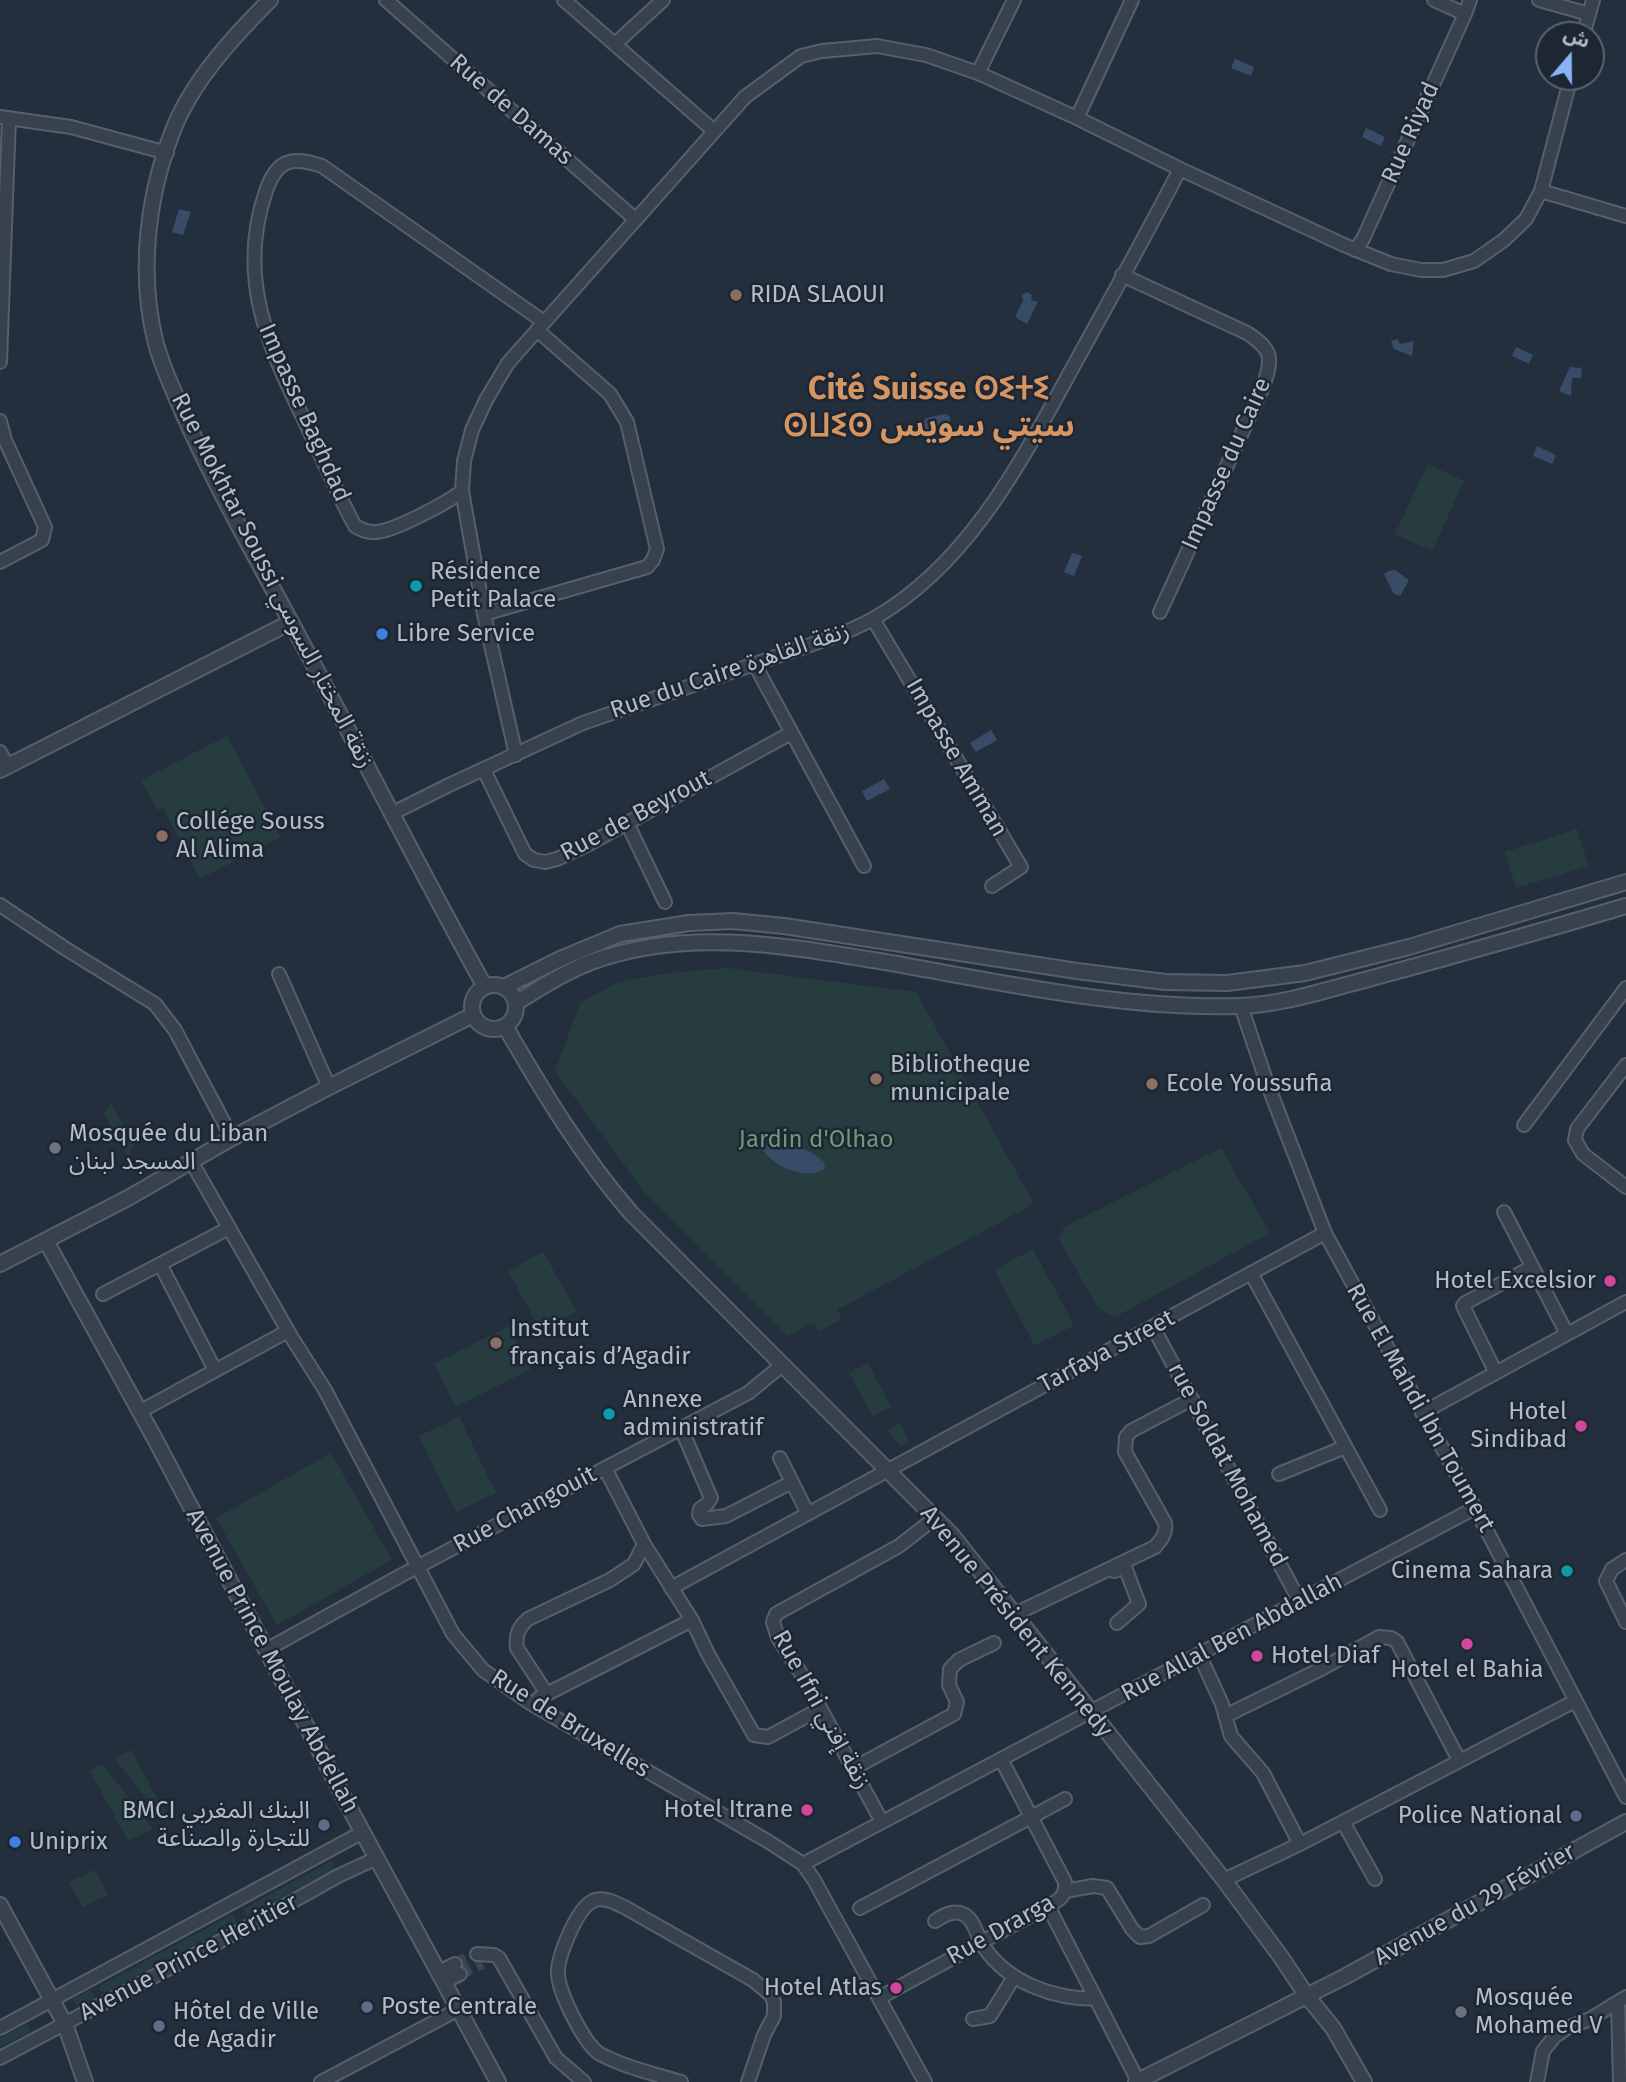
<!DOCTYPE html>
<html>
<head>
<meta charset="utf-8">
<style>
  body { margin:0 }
  #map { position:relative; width:1626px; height:2082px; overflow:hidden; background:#242f3e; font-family:"Fira Sans","Noto Sans Arabic",sans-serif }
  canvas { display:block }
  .north { position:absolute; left:1535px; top:21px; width:70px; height:70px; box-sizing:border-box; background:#1d2633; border:2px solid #59626f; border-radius:50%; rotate:20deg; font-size:19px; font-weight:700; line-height:28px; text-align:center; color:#b4bcc9 }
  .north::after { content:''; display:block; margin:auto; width:24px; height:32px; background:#8ab4f8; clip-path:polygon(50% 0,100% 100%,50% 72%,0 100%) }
</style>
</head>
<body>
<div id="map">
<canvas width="1626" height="2082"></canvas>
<div class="north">ش</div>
</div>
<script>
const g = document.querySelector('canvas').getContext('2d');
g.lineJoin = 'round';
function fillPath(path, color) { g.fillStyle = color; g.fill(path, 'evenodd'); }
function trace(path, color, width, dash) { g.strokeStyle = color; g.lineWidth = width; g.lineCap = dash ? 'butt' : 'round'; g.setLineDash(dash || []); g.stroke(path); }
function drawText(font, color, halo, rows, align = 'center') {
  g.font = font + ' "Fira Sans","Noto Sans Arabic","Noto Sans Tifinagh",sans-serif'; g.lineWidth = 5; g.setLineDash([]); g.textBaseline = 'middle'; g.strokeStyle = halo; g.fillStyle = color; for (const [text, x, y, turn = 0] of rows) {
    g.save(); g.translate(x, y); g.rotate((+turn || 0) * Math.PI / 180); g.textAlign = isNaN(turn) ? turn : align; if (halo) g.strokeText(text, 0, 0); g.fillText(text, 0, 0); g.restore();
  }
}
fillPath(new Path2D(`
  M 1428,464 L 1464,481 L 1432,551 L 1395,534 Z
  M 227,736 L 280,837 L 200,879 L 163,808 L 157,810 L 141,780 Z
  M 1577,829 L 1589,866 L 1516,888 L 1505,852 Z
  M 727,968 L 916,992 L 1034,1204 L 837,1310 L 842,1319 L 820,1331 L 814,1322 L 787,1336 L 645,1193 L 555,1071 L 580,1003 L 619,982 L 669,973 Z
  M 111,1103 L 134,1145 L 130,1149 L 130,1159 L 104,1114 Z
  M 1221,1148 L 1270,1233 L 1115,1317 L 1099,1309 L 1059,1240 L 1064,1227 Z
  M 1033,1249 L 1074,1325 L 1035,1346 L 994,1270 Z
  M 543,1252 L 577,1311 L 541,1331 L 508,1271 Z
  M 509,1326 L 531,1369 L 456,1407 L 434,1364 Z
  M 868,1363 L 891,1407 L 873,1416 L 849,1373 Z
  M 459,1417 L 496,1493 L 456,1512 L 419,1436 Z
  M 900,1423 L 909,1442 L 900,1446 L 886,1430 Z
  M 331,1453 L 392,1560 L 277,1625 L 216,1518 Z
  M 131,1750 L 169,1820 L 166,1822 L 114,1758 Z
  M 102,1764 L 153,1829 L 128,1841 L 90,1771 Z
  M 331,1861 L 335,1869 L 247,1916 L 243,1909 Z
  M 95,1870 L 108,1895 L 83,1907 L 69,1882 Z
  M 233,1914 L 237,1922 L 105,1993 L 100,1990 L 99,1986 Z
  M 91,1990 L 95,1998 L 77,2007 L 73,1999 Z
  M 27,2024 L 31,2031 L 0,2047 L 0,2038 Z`), '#263c3f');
fillPath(new Path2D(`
  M 1235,59 L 1254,67 L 1251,76 L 1231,68 Z
  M 1366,128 L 1385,137 L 1381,146 L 1362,137 Z
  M 179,209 L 191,212 L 183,235 L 172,232 Z
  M 1027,292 L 1032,295 L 1031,300 L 1038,302 L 1027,324 L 1015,317 L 1023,301 L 1022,295 Z
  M 1398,339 L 1400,344 L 1414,341 L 1412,356 L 1394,349 L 1391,341 Z
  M 1516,347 L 1533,355 L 1529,364 L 1512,356 Z
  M 1570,367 L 1582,368 L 1581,378 L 1572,378 L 1571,396 L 1559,391 Z
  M 945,414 L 950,416 L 950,422 C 943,424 934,432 927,432 L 921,427 L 921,424 L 926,418 Z
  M 1537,446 L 1556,455 L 1552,464 L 1533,456 Z
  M 1072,553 L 1082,556 L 1074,576 L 1064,572 Z
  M 1395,570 L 1409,580 L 1400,596 L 1394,594 L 1384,574 L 1388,571 Z
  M 991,730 L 997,740 L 976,752 L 970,743 Z
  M 884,779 L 890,789 L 867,801 L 862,791 Z
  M 774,1142 C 793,1143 811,1150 824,1162 L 825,1168 C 809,1182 769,1166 763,1148 Z`), '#394c67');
trace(new Path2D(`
  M 455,1964 L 477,1954
  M 460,1974 L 482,1963`), '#3a4453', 12, [12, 6]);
const minor = new Path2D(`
  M 386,0 L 636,220
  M 564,0 L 714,131
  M 1434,0 L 1465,14 L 1470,0
  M 1539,0 L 1589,14
  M 1583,35 L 1593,0
  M 615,44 L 663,0
  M 978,73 L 1014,0
  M 0,117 L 71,127 L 167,153
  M 1077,118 L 1132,0
  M 1541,191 L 1626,216
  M 1355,250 L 1363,239 L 1465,14
  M 1122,275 L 1247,333 C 1273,350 1273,358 1263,387 L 1160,612
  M 0,362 L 9,118
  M 0,421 L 5,440 L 45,527 L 42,540 L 0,562
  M 462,491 C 447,503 394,531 376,532 C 368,533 362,530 355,526 C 338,495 324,462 309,430 C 271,351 235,281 266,191 C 277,159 292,156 322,166 L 544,322
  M 484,614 L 647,567 L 653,560 L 657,549 L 627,422 L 610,394 L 537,330
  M 873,619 L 1021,867 L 992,886
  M 755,665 L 864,866
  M 0,752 L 8,767
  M 516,755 L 484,614 L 462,491 L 464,461 L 472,430 L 486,400 L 508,363 L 745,97 L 801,56 L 822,51 L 877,46 L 926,55 L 978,73 L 1077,118 L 1180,169 L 1344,245 L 1391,264 L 1421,270 L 1443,270 L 1474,261 L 1504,240 L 1526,219 L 1541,191 L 1571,77
  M 484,770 L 525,854 L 534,860 L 545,862 L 557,859 L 589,844 L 791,733
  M 393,813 L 449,785 L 583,723 L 839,635 C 850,630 862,625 873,619 C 973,562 1026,452 1079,356 C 1113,294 1148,232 1180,169
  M 627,823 L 665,902
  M 0,905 L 66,949 L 155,1004 L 175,1030 L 232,1138
  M 279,974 L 329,1087
  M 1241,1006 L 1266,1080 L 1325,1233 L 1475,1508 L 1626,1797
  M 1626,1065 L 1577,1129 L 1575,1140 L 1583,1154 L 1626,1187
  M 1524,1125 L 1626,988
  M 191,1161 L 292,1338 L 325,1390 L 453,1634 L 483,1670 L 530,1703 L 769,1842 L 803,1864 L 814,1880 L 925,2082
  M 1504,1212 L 1567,1334
  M 160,1264 L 215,1370
  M 1251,1273 L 1380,1510
  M 103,1294 L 229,1228
  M 1153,1327 L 1300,1602
  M 1496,1373 L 1463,1306 L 1465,1303 L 1532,1267
  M 139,1412 L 288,1331
  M 1422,1413 L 1626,1302
  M 681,1428 L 711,1498 L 707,1504 L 700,1509 L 699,1515 L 702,1519 L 726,1516 L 792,1482
  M 780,1458 L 808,1514
  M 605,1468 L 644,1544 L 692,1620 L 708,1654 L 754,1735 L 768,1737 L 820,1709
  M 1279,1474 L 1345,1447
  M 1626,1560 L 1612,1569 L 1606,1581 L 1626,1622
  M 1114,1571 L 1125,1567 L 1139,1604 L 1117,1623
  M 671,1588 L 1325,1233
  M 1013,1615 L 1155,1547 C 1161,1540 1167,1533 1165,1523 L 1125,1452 L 1126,1437 L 1131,1431 L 1192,1399
  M 266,1650 L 400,1576 L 748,1393 L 781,1366
  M 1199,1654 L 1222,1704 L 1231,1736 L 1263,1773 L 1300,1844
  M 547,1694 L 517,1648 C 515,1635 519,1627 528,1619 L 610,1580 L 634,1564 L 644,1544
  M 539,1698 L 692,1620
  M 1225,1716 L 1321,1669 L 1379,1637 L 1391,1638 L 1397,1642 L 1459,1760
  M 854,1768 L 954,1714 L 957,1702 L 949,1685 L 950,1669 L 959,1660 L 994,1643
  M 882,1822 L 804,1678 L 778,1638 L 773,1622 L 776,1614 L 783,1610 L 899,1546 L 935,1518
  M 1343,1822 L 1375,1879
  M 803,1864 L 1475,1508
  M 1224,1880 L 1300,1844 L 1575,1701
  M 1065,1891 L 1093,1886 L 1107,1888 L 1132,1929 L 1140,1937 L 1149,1936 L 1203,1905
  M 1048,1906 L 1096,1999
  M 860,1908 L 1065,1799
  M 935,1921 C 944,1915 954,1909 965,1915 C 975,1921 977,1937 984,1947 C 1008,1983 1054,1999 1096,1999 L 1138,2081
  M 477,1954 L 494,1955 L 499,1958 L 556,2058 L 584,2082
  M 439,1972 L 455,1964
  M 444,1982 L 460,1974
  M 879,1998 L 1048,1906 C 1060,1900 1066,1896 1065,1882 L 1001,1759
  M 1618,2002 L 1620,2082
  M 973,2019 L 990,2016 L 1014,1977
  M 0,2028 L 363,1832
  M 0,2058 L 247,1927 L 338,1876 L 377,1858
  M 321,2082 L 459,2009
  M 681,2082 C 655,2074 624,2067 600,2054 C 584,2044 559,1993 558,1974 C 557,1958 576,1911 591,1902 C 602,1895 616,1903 626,1908 L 753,1980 L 771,1995 L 774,2002 L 774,2016 L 764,2035 L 748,2082
  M 1537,2082 L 1543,2051 L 1555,2036 L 1567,2028 L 1590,2019 L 1626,1997`);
const tertiary = new Path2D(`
  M 270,0 C 235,35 196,77 176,123 C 148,190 138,269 155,340 C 161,365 173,389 183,413 C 217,490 260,564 300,639 C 362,755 421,872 485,987
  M 0,770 L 291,622
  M472 1007a22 22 0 1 1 44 0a22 22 0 1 1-44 0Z
  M 504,987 L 560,959 L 620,934 L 689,923 L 733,921 L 784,926 L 1077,971 L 1165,982 L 1227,983 L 1305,973 L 1409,947 L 1626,882
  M 516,1003 C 539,988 565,972 591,962 C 689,926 792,947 891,963 C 1005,983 1121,1009 1238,1006 C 1283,1005 1329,989 1372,978 C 1457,955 1542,931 1626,906
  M 505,1026 C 543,1092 581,1155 631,1213 L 952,1535 L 1224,1880 L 1281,1957 L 1307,1996 L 1333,2028 L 1364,2082
  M 46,1241 L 156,1441 L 350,1809 L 498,2082
  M 0,1264 L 128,1198 L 232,1138 L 329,1087 L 473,1015
  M 0,1905 L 65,2024 L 85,2082
  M 1136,2082 L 1346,1976 L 1626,1822`);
trace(minor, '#565f6c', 16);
trace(tertiary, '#565f6c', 18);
trace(minor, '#38414e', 12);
trace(tertiary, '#38414e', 14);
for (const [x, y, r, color] of [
  [736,295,7,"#8d6e63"],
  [416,586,7,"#0f9aa8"],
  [382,634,7,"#3f7fe0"],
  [162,836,7,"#8d6e63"],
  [876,1079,7,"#8d6e63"],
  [1152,1084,7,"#8d6e63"],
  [55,1148,7,"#6b7280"],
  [1610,1281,7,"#d1479c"],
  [496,1343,7,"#8d6e63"],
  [609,1414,7,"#0f9aa8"],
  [1581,1426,7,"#d1479c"],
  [1567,1571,7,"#0f9aa8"],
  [1467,1644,7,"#d1479c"],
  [1257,1656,7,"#d1479c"],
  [807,1810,7,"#d1479c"],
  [1576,1816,7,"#5c6f8a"],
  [324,1825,7,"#5c6f8a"],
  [15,1842,7,"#3f7fe0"],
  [896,1988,7,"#d1479c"],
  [367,2007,7,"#5c6f8a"],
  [1461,2012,7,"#6b7280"],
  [159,2026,7,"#5c6f8a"]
]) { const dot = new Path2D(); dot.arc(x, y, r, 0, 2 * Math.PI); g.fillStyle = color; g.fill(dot); trace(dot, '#1d2633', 2.5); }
drawText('24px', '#b4bcc9', '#1d2633', [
  ["Rue de Damas",511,110,41],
  ["Rue Riyad",1411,133,-66],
  ["Impasse Baghdad",304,413,66],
  ["Impasse du Caire",1227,464,-66],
  ["Rue Mokhtar Soussi زنقة المختار السوسي",272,581,63],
  ["Rue du Caire زنقة القاهرة",730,671,-19],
  ["Impasse Amman",956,758,60],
  ["Rue de Beyrout",636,816,-28],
  ["Tarfaya Street",1107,1352,-28],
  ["Rue El Mahdi Ibn Toumert",1420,1408,61],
  ["rue Soldat Mohamed",1227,1465,62],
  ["Rue Changouit",525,1510,-28],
  ["Avenue Président Kennedy",1016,1622,51],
  ["Rue Allal Ben Abdallah",1232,1638,-28],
  ["Avenue Prince Moulay Abdellah",272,1661,62],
  ["Rue Ifni زنقة إفني",821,1710,61],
  ["Rue de Bruxelles",570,1724,32],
  ["Avenue du 29 Février",1475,1905,-29],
  ["Rue Drarga",1001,1930,-29],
  ["Avenue Prince Heritier",189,1958,-28]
]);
drawText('24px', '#b4bcc9', '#1d2633', [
  ["RIDA SLAOUI",750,295],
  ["Résidence",430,572],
  ["Petit Palace",430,600],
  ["Libre Service",396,634],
  ["Collége Souss",176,822],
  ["Al Alima",176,850],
  ["Bibliotheque",890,1065],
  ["municipale",890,1093],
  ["Ecole Youssufia",1166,1084],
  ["Mosquée du Liban",69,1134],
  ["المسجد لبنان",69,1162],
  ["Hotel Excelsior",1596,1281,"right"],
  ["Institut",510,1329],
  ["français d’Agadir",510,1357],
  ["Annexe",623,1400],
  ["administratif",623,1428],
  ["Hotel",1567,1412,"right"],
  ["Sindibad",1567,1440,"right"],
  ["Cinema Sahara",1553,1571,"right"],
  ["Hotel Diaf",1271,1656],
  ["Hotel el Bahia",1467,1670,"center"],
  ["Hotel Itrane",793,1810,"right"],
  ["BMCI البنك المغربي",310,1811,"right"],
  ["للتجارة والصناعة",310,1839,"right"],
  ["Police National",1562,1816,"right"],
  ["Uniprix",29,1842],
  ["Hotel Atlas",882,1988,"right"],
  ["Mosquée",1475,1998],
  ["Mohamed V",1475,2026],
  ["Poste Centrale",381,2007],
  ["Hôtel de Ville",173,2012],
  ["de Agadir",173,2040]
], 'left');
drawText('24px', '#6b9a76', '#1d2633', [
  ["Jardin d'Olhao",816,1140]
]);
drawText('bold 32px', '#d59563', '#1d2633', [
  ["Cité Suisse ⵙⵉⵜⵉ",929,390],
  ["ⵙⵡⵉⵙ سيتي سويس",929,427]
]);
</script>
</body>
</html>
